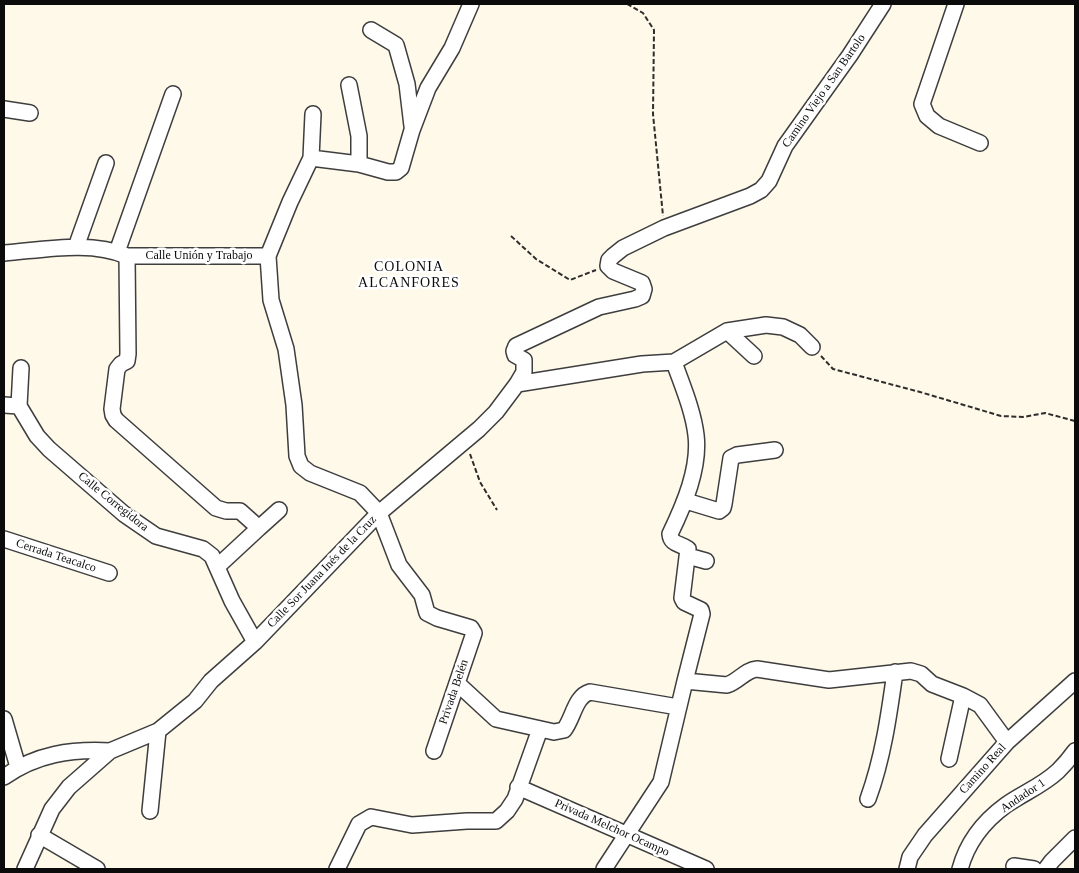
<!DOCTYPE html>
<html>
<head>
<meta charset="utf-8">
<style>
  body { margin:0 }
  #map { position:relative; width:1079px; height:873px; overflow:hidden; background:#fff9e9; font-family:Georgia,serif }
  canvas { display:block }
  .frame { position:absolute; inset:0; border:5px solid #0b0b0b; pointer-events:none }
</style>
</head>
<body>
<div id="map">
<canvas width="1079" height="873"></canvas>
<div class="frame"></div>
</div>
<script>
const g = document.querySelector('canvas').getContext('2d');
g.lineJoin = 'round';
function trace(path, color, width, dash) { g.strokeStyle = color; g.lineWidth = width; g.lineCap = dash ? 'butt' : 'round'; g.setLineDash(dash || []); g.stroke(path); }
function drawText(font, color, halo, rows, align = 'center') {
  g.font = font + ' Georgia,serif'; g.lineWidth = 5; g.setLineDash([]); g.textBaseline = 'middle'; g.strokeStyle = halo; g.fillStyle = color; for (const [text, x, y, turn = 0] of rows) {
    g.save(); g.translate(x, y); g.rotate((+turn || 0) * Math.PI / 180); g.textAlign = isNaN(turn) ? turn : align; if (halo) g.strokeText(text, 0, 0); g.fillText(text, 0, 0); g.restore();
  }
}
const minor = new Path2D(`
  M 956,4 L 922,104 L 927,116 L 939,126 L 980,143
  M 371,30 L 396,45 L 407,84 L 412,126
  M 349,85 L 359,136 L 359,164
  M 4,109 L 30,113
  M 311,158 L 359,164 L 388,172 L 396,172 L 401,168 L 412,130 L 428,88 L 452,48 L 471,4
  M 76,247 L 106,163
  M 117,252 L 173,94
  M 4,253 C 43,250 90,240 127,256 L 268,256 L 271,300 L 286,349 L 294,405 L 297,456 L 301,466 L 310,473 L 360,493 L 379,513 L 399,565 L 422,595 L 427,613 L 437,618 L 471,628 L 474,633 L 434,751
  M 127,256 L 128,354 L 127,361 L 121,364 L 117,369 L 112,409 L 113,415 L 116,420 L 216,508 L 226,511 L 240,511 L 259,528 L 279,510
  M 268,256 L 290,202 L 311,158 L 313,114
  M 727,331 L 754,356
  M 674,362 C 682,385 693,410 696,435 C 700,468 684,505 670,534 C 671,545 680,543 688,549 L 682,598 L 684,602 L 701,610 L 702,614 L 685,681
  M 517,384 L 642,364 L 674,362 L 727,331 L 766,325 L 783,327 L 800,335 L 812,347
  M 4,405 L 19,406
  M 19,406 L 37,436 L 49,449 L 124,514 L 156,536 L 203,549 L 212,556 L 232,601 L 255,642
  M 19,406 L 21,368
  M 686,501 L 719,511 L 723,508 L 724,504 L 731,458 L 737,455 L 775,450
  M 4,539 L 109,573
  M 688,556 L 706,561
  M 218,566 L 259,528
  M 457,683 L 496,719 L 554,732 L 564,730 C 573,719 575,696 590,692 L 678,707
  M 4,719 L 18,767
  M 949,759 L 963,696
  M 4,777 C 36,754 71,749 110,751
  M 518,787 L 706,869
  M 868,799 C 883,758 889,715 895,672
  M 150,811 L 158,731
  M 39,835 L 97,869
  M 1014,866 L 1034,869
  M 25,869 L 52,809 L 69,787 L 110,751 L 158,731 L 195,701 L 211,681 L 255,642 L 379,513 L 479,429 L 496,412 L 517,384 L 524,372 L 524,360 L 515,355 L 514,351 L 516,346 L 599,307 L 635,299 L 642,296 L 644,289 L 642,283 L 613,271 L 608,266 L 609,260 L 613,256 L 623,248 L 664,228 L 750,196 L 761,190 L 769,181 L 785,146 L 850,55 L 883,4
  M 337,869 L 359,824 L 371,817 L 412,825 L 467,821 L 496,821 L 507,811 L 515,799 L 540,729
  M 604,869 L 661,782 L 685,681 L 727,685 C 739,681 745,670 757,669 L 829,680 L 911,671 L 921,674 L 932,684 L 963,696 L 980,705 L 1007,742
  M 907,869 L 910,857 L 925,835 L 1007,742 L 1075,681
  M 960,869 C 967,843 984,821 1006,805 C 1023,793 1042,786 1058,771 C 1064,765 1070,758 1075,751
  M 1046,869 L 1052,861 L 1075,838`);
trace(minor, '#3e3e3e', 18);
trace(new Path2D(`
  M 627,4 L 643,13 L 654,30 L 653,114 L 663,216
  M 511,236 L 536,259 L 570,280 L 596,270
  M 821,356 L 833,369 L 920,392 L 1001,416 L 1023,417 L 1045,413 L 1075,421
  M 470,454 L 480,482 L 497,510`), '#2d2d2d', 2, [5, 2.5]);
trace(minor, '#fff', 15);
drawText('12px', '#0b0b0b', '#fff', [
  ["Camino Viejo a San Bartolo",824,91,-55],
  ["Calle Unión y Trabajo",199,256],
  ["Calle Corregidora",113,502,39],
  ["Cerrada Teacalco",56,556,18],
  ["Calle Sor Juana Inés de la Cruz",322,572,-46],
  ["Privada Belén",454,692,-71],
  ["Camino Real",983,769,-48],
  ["Andador 1",1023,796,-34],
  ["Privada Melchor Ocampo",612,828,24]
]);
g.letterSpacing = '1px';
drawText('14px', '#0b0b0b', '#fff', [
  ["COLONIA",409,267],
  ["ALCANFORES",409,283]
]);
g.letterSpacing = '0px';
</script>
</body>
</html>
